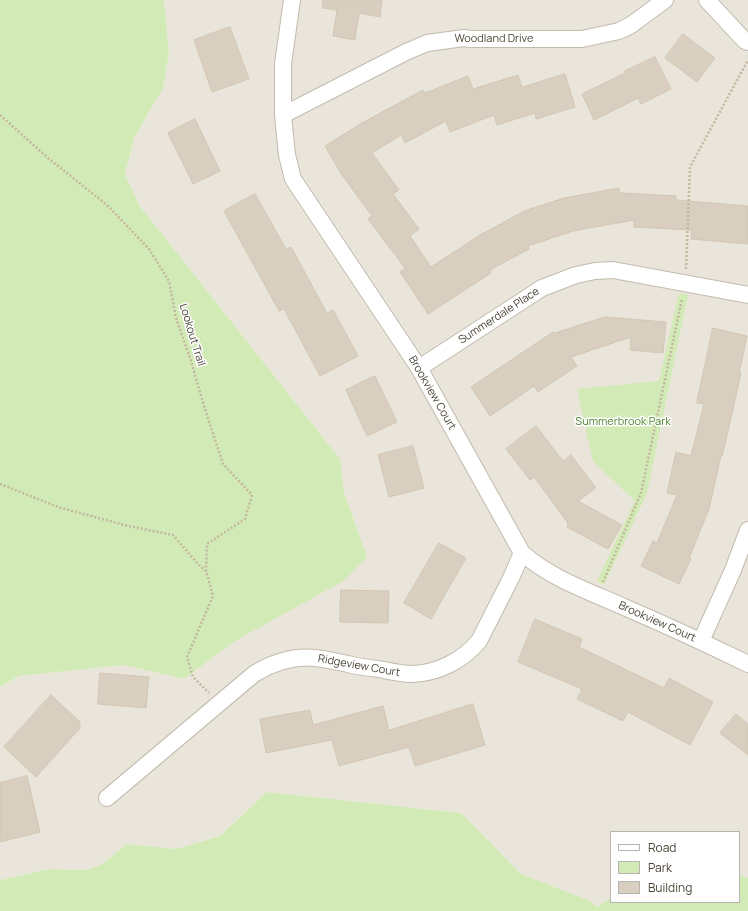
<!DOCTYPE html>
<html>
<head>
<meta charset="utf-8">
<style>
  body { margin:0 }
  #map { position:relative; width:748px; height:911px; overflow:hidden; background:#f6f3ec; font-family:Manrope,sans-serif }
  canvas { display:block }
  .legend { position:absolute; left:610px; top:831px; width:130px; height:72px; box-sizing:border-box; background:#fff; border:1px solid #b7b4b0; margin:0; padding:5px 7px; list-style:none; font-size:12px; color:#4b4439 }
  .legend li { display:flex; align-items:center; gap:8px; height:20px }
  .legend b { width:20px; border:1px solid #b7b4b0 }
</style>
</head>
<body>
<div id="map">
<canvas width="748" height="911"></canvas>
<ul class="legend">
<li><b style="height:5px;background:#fff"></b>Road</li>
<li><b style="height:11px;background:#d2eab5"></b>Park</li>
<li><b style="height:11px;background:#d8cfc1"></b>Building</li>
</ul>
</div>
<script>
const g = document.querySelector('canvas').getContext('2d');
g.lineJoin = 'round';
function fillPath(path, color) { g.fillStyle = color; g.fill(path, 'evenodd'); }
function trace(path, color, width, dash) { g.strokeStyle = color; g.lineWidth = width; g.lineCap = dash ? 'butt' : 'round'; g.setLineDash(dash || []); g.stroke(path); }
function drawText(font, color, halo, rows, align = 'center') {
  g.font = font + ' Manrope,sans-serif'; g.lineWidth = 3; g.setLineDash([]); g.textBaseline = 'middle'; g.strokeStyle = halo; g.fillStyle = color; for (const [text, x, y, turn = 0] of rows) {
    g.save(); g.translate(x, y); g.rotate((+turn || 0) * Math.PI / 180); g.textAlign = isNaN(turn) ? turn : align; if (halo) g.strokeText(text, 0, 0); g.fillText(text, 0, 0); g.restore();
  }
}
fillPath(new Path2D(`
  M 164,0 L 748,0 L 748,878 L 739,875 L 739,832 L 611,832 L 611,898 L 597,907 L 588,900 L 521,874 L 461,813 L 267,792 L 220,836 L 177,849 L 127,844 L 101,865 L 85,870 L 49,869 L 0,880 L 0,687 L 19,676 L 124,665 L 184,679 L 235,641 L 367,557 L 344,492 L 340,459 L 139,205 L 125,174 L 134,138 L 163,88 L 169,53 Z`), '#eae5da');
fillPath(new Path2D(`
  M 0,0 L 164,0 L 169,53 L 163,88 L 134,138 L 125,174 L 139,205 L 340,459 L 344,492 L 367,557 L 345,580 L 235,641 L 184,679 L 124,665 L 19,676 L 0,687 Z
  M 679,293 L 688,295 L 647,493 L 604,585 L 597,581 L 635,501 L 593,461 L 577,389 L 659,381 Z
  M 267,792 L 461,813 L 521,874 L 588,900 L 597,907 L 611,898 L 611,902 L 739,902 L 739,875 L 748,878 L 748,911 L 0,911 L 0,880 L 49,869 L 85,870 L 101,865 L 127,844 L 177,849 L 220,836 Z`), '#d2eab5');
const building = new Path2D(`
  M 323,0 L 382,0 L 380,17 L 359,13 L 355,40 L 333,36 L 337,10 L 323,8 Z
  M 230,27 L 249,79 L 212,92 L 194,40 Z
  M 683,34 L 715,58 L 697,82 L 665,58 Z
  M 655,57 L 671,89 L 641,104 L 638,98 L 594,120 L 582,94 L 625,73 L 625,71 Z
  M 565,74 L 575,107 L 536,119 L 535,113 L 497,125 L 494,115 L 450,132 L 446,121 L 405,143 L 401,135 L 372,153 L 399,190 L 393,194 L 419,229 L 410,236 L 431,267 L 480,235 L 524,211 L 564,198 L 619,188 L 620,193 L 676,196 L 676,200 L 748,206 L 748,244 L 691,239 L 692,230 L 634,227 L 634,220 L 573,231 L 528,246 L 529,249 L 490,270 L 491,273 L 428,314 L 400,272 L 405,268 L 368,219 L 372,216 L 342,175 L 325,146 L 362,123 L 423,90 L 425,93 L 468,76 L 473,89 L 518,75 L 522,87 Z
  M 195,119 L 220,171 L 193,184 L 168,133 Z
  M 255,194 L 286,249 L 291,247 L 327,313 L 333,310 L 358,356 L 320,376 L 284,309 L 279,311 L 224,211 Z
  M 605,317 L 666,322 L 663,353 L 630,350 L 631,337 L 571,357 L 577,366 L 538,392 L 534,386 L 490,416 L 471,387 L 553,332 L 554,333 Z
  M 713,328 L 747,336 L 739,373 L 741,373 L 730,423 L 722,456 L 721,456 L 709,509 L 689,558 L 691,559 L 679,584 L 641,566 L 653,541 L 657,543 L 677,495 L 667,493 L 676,452 L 691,456 L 704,404 L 697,403 Z
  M 375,376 L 397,422 L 367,436 L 346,390 Z
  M 536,426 L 563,461 L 571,455 L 596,488 L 578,501 L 622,525 L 608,549 L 567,527 L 568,523 L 534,477 L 530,480 L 506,449 Z
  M 413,446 L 424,488 L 389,497 L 378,455 Z
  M 439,543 L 466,558 L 431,619 L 404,603 Z
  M 341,590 L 389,591 L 388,623 L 340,622 Z
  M 535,619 L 582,639 L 579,647 L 664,688 L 669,678 L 713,702 L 690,745 L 628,712 L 623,721 L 577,699 L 582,689 L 518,662 Z
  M 100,673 L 149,677 L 146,708 L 98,704 Z
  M 51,695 L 80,722 L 80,728 L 36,777 L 4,747 Z
  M 473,704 L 485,745 L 415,766 L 409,747 L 339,766 L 332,740 L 266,753 L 260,719 L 310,710 L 313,725 L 383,706 L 389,730 Z
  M 736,714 L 748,724 L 748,755 L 720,733 Z
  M 27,776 L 40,832 L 0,842 L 0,783 Z`);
fillPath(building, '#d8cfc1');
trace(building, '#d3c7b4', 1);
const minor = new Path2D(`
  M 292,0 L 283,64 L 283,115 L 287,155 L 293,179 L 419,368 L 522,553 C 552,579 588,591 624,607 C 666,625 707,644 748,664
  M 707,0 L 745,41 L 748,42
  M 283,115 L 406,52 L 427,43 L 464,38 L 471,39 L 582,39 L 619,31 L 631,25 L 665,0
  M 419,368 L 542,288 L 576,275 L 595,271 L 613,270 L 748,295
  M 701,641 L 733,570 L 748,530
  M 107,798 L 254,674 C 272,663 294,656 315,658 C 326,659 337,662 348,664 C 358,667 369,668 379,669 C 389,671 401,674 412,674 C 438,673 462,661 479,641 L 511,578 L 522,553`);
trace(minor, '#c2bbae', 18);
trace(new Path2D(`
  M 0,115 L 48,158 L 107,205 L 149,249 L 169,281 L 176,318 L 191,361 L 204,406 L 223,464 L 252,495 L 245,519 L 207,544 L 206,571 L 213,596 L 187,657 L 193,677 L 209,693
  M 686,269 L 690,167 L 748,60
  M 0,484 L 58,507 L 128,526 L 173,535 L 198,564 L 206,571
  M 603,582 L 641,493 L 682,299`), '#c4b79f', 2.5, [2, 2]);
trace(minor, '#fff', 16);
drawText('11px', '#4b4439', '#fff', [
  ["Woodland Drive",494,39],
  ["Summerdale Place",499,316,-33],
  ["Lookout Trail",192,335,73],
  ["Brookview Court",432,393,60],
  ["Brookview Court",657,622,24],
  ["Ridgeview Court",359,666,10]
]);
drawText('11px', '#4a7f2a', '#fff', [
  ["Summerbrook Park",623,422]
]);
</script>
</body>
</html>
